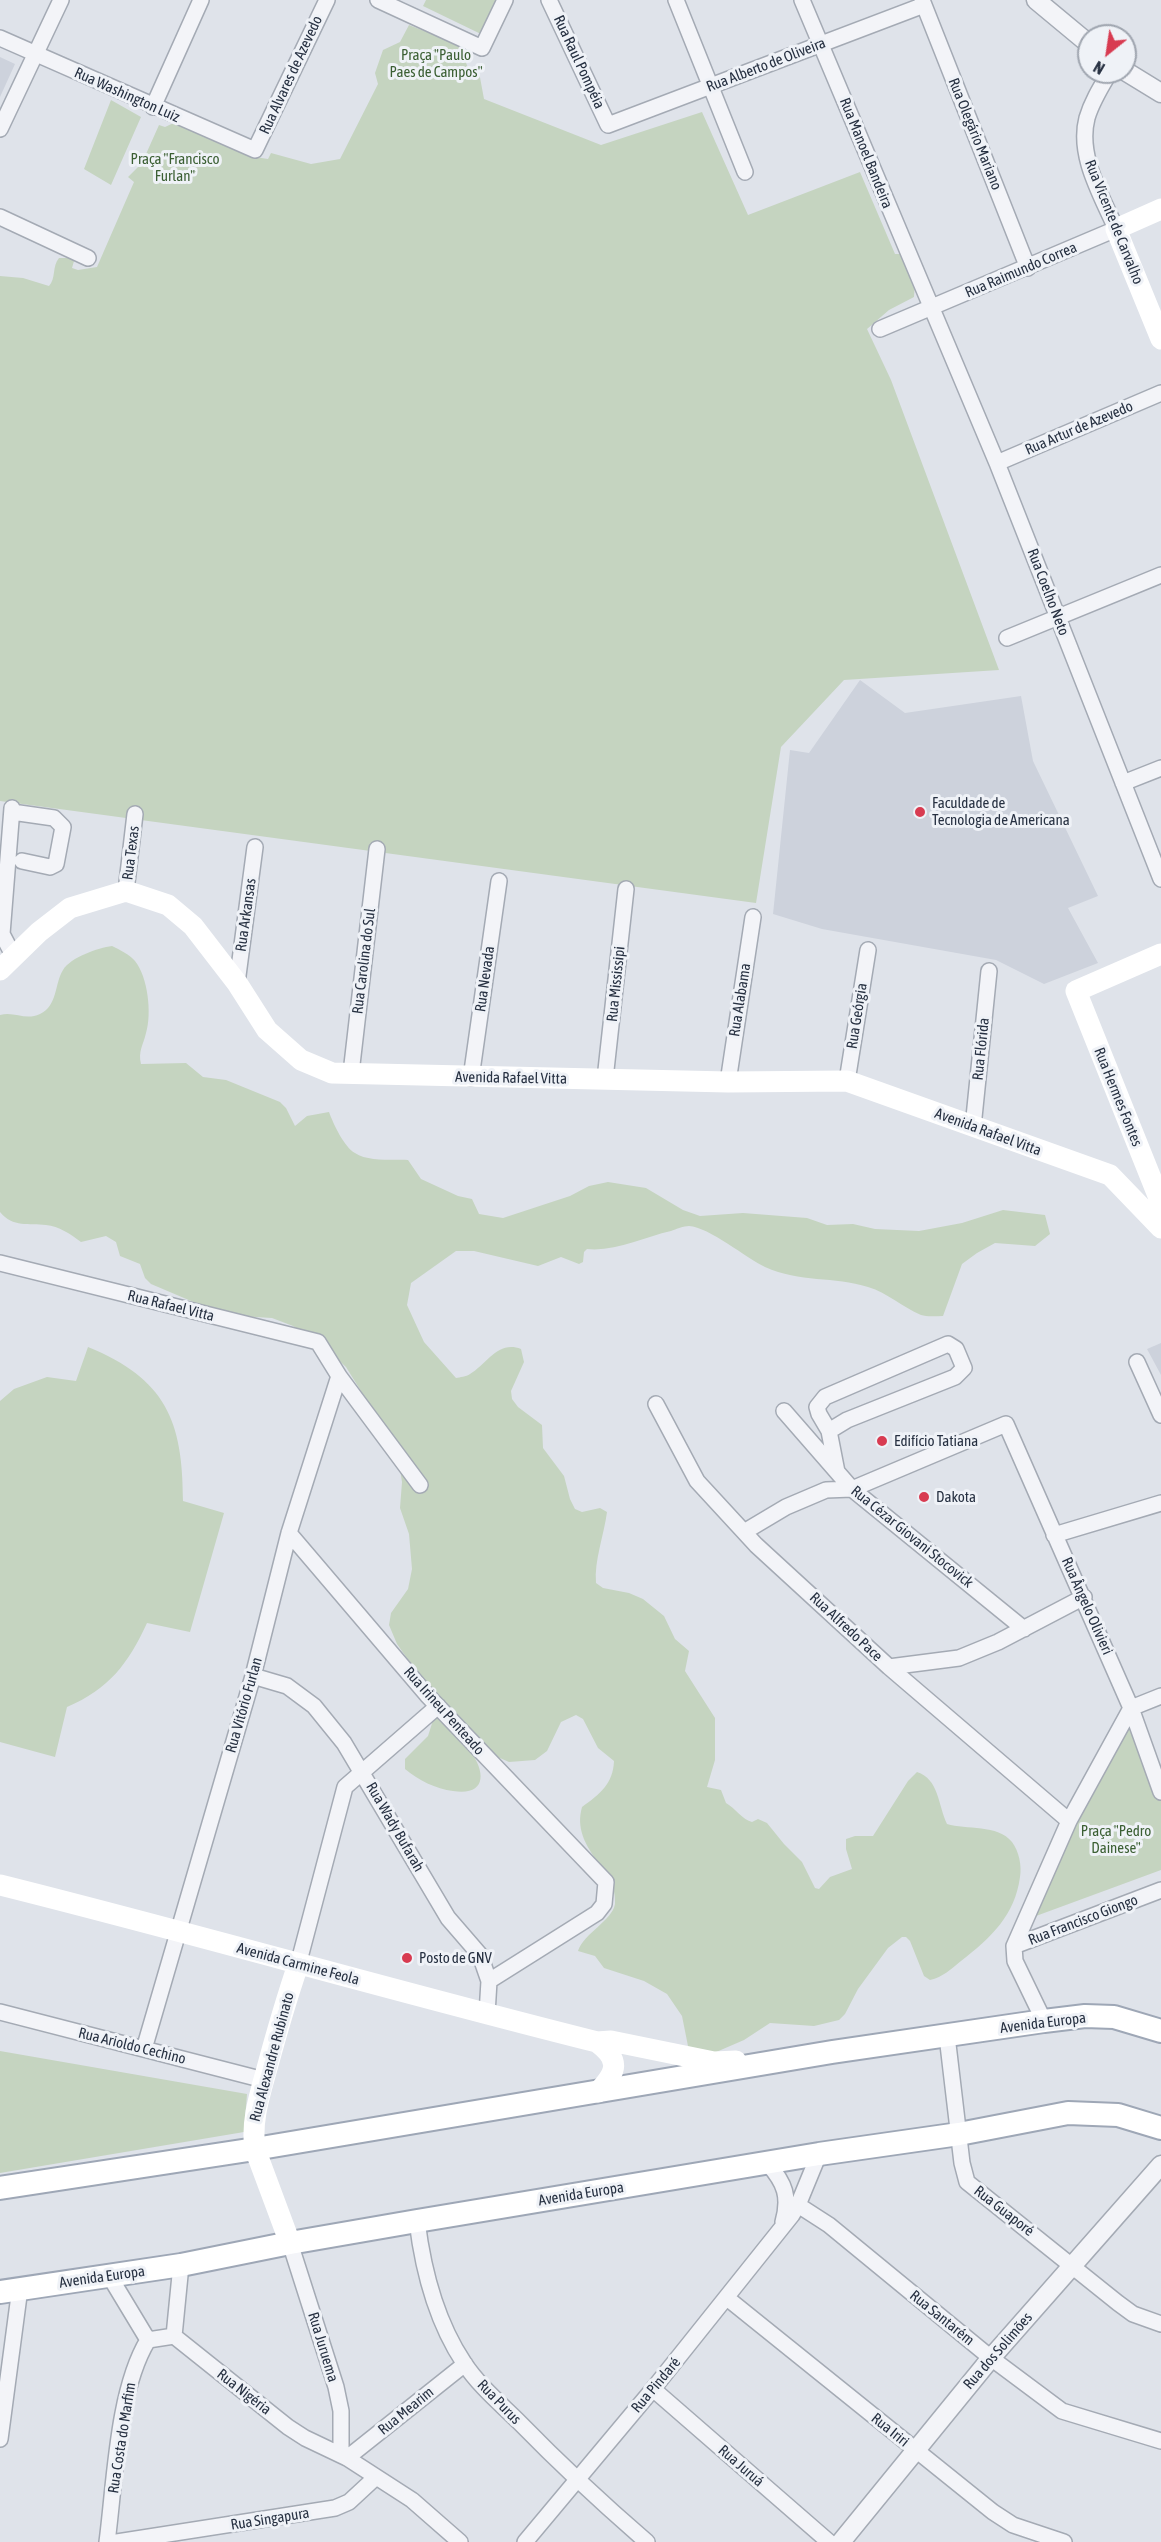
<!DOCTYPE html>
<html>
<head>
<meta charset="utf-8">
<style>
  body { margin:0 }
  #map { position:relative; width:1161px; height:2542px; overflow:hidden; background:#dfe3ea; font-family:"Asap Condensed",sans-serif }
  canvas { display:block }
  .north { position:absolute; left:1077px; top:24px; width:60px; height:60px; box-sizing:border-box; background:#eff2f7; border:2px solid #9fa5af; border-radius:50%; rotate:210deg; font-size:16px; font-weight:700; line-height:24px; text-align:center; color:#273142 }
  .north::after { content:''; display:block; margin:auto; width:21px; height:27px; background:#d83b51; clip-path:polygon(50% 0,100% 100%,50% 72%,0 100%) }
</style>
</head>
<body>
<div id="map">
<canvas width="1161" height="2542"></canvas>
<div class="north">N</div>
</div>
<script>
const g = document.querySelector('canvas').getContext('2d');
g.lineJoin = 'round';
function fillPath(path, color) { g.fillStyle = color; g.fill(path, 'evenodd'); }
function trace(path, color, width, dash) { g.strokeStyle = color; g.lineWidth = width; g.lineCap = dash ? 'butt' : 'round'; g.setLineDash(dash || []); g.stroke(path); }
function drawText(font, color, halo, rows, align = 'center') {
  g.font = font + ' "Asap Condensed",sans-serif'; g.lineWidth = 6; g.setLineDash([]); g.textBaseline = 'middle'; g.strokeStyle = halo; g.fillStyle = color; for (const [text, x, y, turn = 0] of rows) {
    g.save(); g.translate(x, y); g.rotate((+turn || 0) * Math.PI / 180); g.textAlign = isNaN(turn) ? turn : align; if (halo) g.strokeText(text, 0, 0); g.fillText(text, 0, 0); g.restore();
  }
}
fillPath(new Path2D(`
  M 0,57 L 15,64 L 0,97 Z
  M 860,680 L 905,713 L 1021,696 L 1033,761 L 1098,896 L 1068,908 L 1098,963 L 1044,984 L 996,960 L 822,929 L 773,914 L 790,750 L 809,753 Z
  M 1161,1343 L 1161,1375 L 1147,1349 Z`), '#cdd2dc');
fillPath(new Path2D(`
  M 426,0 L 502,0 L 485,36 L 423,6 Z
  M 409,25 L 442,38 L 468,52 L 465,60 L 468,68 L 479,72 L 484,99 L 601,145 L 702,112 L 748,215 L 860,172 L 895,254 L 905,254 L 915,282 L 914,297 L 889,310 L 867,329 L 891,380 L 999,670 L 844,680 L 781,747 L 756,903 L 0,801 L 0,276 L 23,278 L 49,286 C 56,279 52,266 59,258 L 72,258 L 74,261 L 72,268 L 78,270 L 97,267 L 134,182 L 128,177 L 142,163 L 159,125 L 165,127 L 180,120 L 255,157 L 268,159 L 271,153 L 311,164 L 340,159 L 378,84 L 375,73 L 383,50 L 400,42 Z
  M 111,100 L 141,117 L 111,185 L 84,169 Z
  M 112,946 C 120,950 129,954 135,961 C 148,977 152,1014 146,1033 C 143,1046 138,1051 141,1064 L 186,1063 L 203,1077 L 226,1080 L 280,1102 L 286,1108 L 295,1126 L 307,1116 L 329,1112 C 333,1123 344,1147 355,1153 C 368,1162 393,1159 408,1160 L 421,1179 L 458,1196 L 472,1199 L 479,1214 L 503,1218 L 570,1196 L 589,1186 L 608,1182 L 646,1188 L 683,1210 L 700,1216 L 743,1213 L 807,1218 L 827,1225 L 853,1224 L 875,1229 L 919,1231 L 962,1223 L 1003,1210 L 1045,1215 L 1050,1234 L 1035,1246 L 995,1243 L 977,1253 L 962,1264 L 943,1316 C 936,1316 927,1317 921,1315 C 902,1307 888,1293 868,1287 C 834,1276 800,1283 765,1267 C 746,1258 709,1227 689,1226 C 684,1226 676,1229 671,1231 C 644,1237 615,1252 587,1249 L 584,1252 L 583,1262 L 579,1264 L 561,1257 L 538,1266 L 474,1251 L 456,1251 L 411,1283 L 407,1305 L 424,1342 L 456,1378 C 460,1377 466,1377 470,1374 C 487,1364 498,1340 521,1349 L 524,1362 L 511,1391 L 512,1399 L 518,1407 L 542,1425 L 543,1448 L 564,1476 L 570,1499 L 575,1509 L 582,1512 L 600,1508 L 607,1512 C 604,1535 594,1561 596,1583 L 603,1588 L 629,1593 L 643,1599 L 664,1616 L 675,1639 L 689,1651 L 685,1671 L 715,1718 L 715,1760 L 707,1787 L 721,1790 L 726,1803 C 735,1808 743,1820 752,1822 L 758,1819 L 767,1823 L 784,1844 L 802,1862 L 815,1888 L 819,1889 L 830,1877 L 852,1869 L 846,1849 L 846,1839 L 855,1836 L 873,1836 L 908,1781 L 917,1772 C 939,1779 938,1805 947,1824 C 966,1830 998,1824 1012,1842 C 1019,1851 1022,1866 1020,1877 C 1015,1915 991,1938 961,1961 C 951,1969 943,1977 930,1980 L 924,1976 L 910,1941 L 906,1937 L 902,1937 L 888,1948 L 858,1989 L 845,2014 L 839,2020 L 814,2026 L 770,2023 L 744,2040 L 700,2059 L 689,2051 L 682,2016 L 667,1994 L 644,1981 L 604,1968 L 595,1956 L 578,1951 C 584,1933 612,1921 615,1904 C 619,1871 570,1849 582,1807 C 600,1794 613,1784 614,1761 L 598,1748 L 583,1719 L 576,1715 L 561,1722 L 547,1751 L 535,1760 L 509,1762 L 484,1751 L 471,1748 L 471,1752 C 486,1773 486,1796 453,1791 C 436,1789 418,1780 405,1769 L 405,1759 L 428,1736 L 435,1714 L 421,1678 L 397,1644 L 389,1625 L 391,1613 L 408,1589 L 412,1569 L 409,1534 L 400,1508 L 402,1482 L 399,1463 L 387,1433 L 346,1367 L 321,1344 L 293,1326 L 272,1318 L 224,1315 L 151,1284 L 145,1278 L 140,1264 L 120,1256 L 116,1242 L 106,1236 L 81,1242 C 70,1234 59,1226 46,1225 C 29,1223 13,1228 0,1212 L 0,1015 C 15,1011 25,1021 40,1014 C 58,1005 54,985 63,970 C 71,957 98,948 112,946 Z
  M 88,1347 C 166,1379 183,1421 183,1501 L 224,1513 L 190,1632 L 147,1623 C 128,1664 109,1689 67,1707 L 55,1757 L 0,1742 L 0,1401 L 14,1389 L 47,1377 L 76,1381 Z
  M 1130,1719 L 1161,1801 L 1161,1870 L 1036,1916 L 1075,1823 Z
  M 0,2051 L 247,2094 L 244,2132 L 0,2173 Z`), '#c5d4c0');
const minor = new Path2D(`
  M 378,0 L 482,48 L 505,0
  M 549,0 L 608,125 L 924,5
  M 676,0 L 745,172
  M 802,0 L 997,463 L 1161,879
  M 922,0 L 1028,268
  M 0,38 L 255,150 L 327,0
  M 153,107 L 201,0
  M 0,129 L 61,0
  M 0,217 L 88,258
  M 880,329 L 1116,229 C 1102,196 1077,156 1087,118 C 1092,101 1101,87 1110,72
  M 997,463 L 1161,393
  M 1007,638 L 1161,575
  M 1123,783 L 1161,768
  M 12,808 L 2,934 L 14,957
  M 12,812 L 54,818 L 63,827 L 56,864 L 50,867 L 22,861
  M 126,891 L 135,814
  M 237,983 L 255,847
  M 351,1073 L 377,849
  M 471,1078 L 499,881
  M 605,1079 L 626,889
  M 847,1081 L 868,950
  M 728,1082 L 753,917
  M 973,1127 L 989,971
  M 0,1263 L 318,1342 L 339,1376 L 289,1533 L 253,1676 L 144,2049
  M 1137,1362 L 1161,1415
  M 339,1376 L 420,1485
  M 656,1404 L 697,1481 L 756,1545 L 889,1667 L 1069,1821
  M 784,1411 L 852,1489 L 1024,1629
  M 829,1431 L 847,1420 L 955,1377 L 964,1368 L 956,1349 L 948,1344 L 825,1397 L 817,1407 L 819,1414 L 829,1431 L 837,1472
  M 744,1532 L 786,1507 L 826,1490 L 852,1489 L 1006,1424 L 1131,1708 L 1161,1792
  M 289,1533 L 427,1695 L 606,1882 L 604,1904 L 597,1913 L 489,1981
  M 1054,1535 L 1161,1503
  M 889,1667 L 959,1658 L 998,1642 L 1084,1597
  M 253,1676 L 287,1686 L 314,1706 L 344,1743 L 448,1918 L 480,1955 L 489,1981 L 487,2014
  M 1014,1946 L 1161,1890
  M 298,1965 L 345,1787 L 438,1706
  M 0,2012 L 264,2080
  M 1044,2021 L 1015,1961 L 1014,1946 L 1069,1821 L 1131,1708 L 1161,1696
  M 947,2036 L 962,2163 L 967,2182 L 1118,2303 L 1133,2314 L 1161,2324
  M 768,2164 C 785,2183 790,2197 783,2222
  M 798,2205 L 829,2225 L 991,2358 L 1062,2411 L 1161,2441
  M 417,2221 C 423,2270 436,2321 464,2363 C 479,2386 501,2404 520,2423 C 561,2465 603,2504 647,2542
  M 290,2243 L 336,2387 L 341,2411 L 341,2454
  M 110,2277 L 148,2340
  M 727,2298 L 993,2512 L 1013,2525 L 1064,2542
  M 174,2336 L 181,2265
  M 148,2340 L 174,2336 L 288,2427 L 305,2438 L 347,2458 L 412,2500 L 460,2542
  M 653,2389 L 829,2542
  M 0,2439 L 20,2288
  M 347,2458 L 465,2364
  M 107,2542 C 115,2482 117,2391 148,2340
  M 117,2542 L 335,2508 L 349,2502 L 376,2477
  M 525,2542 L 653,2389 L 792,2215 L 798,2205 L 819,2154`);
const tertiary = new Path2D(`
  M 1036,0 L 1089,44
  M 1125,71 L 1161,93
  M 841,2542 L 991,2358 L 1161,2165`);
const primary = new Path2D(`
  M 0,2188 L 255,2149 L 832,2052 L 1044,2021 L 1085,2016 L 1114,2017 L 1161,2031
  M 0,2292 L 181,2265 L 290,2243 L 417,2221 L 819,2154 L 959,2134 L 1068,2113 L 1118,2115 L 1161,2128`);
trace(minor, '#a4aab4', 18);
trace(tertiary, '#a4aab4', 21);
trace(primary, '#9ea7b6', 26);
trace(minor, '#f3f4f8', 15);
trace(tertiary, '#f3f4f8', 18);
trace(new Path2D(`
  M 1161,209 L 1116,229 L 1161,339
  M 1161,954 L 1076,991 L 1161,1203
  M 0,970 L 39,932 L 70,908 L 126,891 L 168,905 L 193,926 L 237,983 L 267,1030 L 301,1060 L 332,1073 L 728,1082 L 847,1081 L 1110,1175 L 1161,1228
  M 0,1885 C 200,1935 397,1992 597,2042 L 611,2041 L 714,2062 L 736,2061
  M 597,2042 C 621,2060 617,2072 598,2092
  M 290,2243 L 255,2149 C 251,2123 259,2097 266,2072 C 276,2035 286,2000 298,1965`), '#fff', 21);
trace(primary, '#fff', 22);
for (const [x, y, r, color] of [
  [920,812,6,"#d83b51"],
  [882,1441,6,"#d83b51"],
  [924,1497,6,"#d83b51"],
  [407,1958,6,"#d83b51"]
]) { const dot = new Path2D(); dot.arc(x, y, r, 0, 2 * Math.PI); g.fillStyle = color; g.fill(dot); trace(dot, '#eff2f7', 2); }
drawText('15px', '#3b5f33', '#eff2f7', [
  ["Praça \"Paulo",436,55],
  ["Paes de Campos\"",436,72],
  ["Praça \"Francisco",175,159],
  ["Furlan\"",175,176],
  ["Praça \"Pedro",1116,1831],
  ["Dainese\"",1116,1848]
]);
drawText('15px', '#273142', '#eff2f7', [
  ["Rua Raul Pompéia",579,62,65],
  ["Rua Alberto de Oliveira",766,65,-21],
  ["Rua Alvares de Azevedo",291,75,-65],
  ["Rua Washington Luiz",127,95,24],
  ["Rua Olegário Mariano",975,134,68],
  ["Rua Manoel Bandeira",866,153,68],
  ["Rua Vicente de Carvalho",1114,222,68],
  ["Rua Raimundo Correa",1021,270,-23],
  ["Rua Artur de Azevedo",1079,428,-23],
  ["Rua Coelho Neto",1048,592,69],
  ["Rua Texas",131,853,-83],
  ["Rua Arkansas",246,915,-82],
  ["Rua Carolina do Sul",364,961,-83],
  ["Rua Nevada",485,979,-82],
  ["Rua Mississipi",616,984,-84],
  ["Rua Alabama",740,1000,-81],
  ["Rua Geórgia",857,1016,-81],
  ["Rua Flórida",981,1049,-84],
  ["Avenida Rafael Vitta",511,1078,1],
  ["Rua Hermes Fontes",1118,1097,68],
  ["Avenida Rafael Vitta",988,1132,20],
  ["Rua Rafael Vitta",171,1306,14],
  ["Rua Cézar Giovani Stocovick",912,1537,39],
  ["Rua Ângelo Olivieri",1087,1606,66],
  ["Rua Alfredo Pace",846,1627,43],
  ["Rua Vitório Furlan",244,1705,-74],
  ["Rua Irineu Penteado",444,1711,48],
  ["Rua Wady Bufarah",395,1827,60],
  ["Rua Francisco Giongo",1083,1920,-21],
  ["Avenida Carmine Feola",298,1964,15],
  ["Avenida Europa",1043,2023,-7],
  ["Rua Arioldo Cechino",132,2046,14],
  ["Rua Alexandre Rubinato",272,2057,-75],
  ["Avenida Europa",581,2194,-9],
  ["Rua Guaporé",1004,2211,38],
  ["Avenida Europa",102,2277,-8],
  ["Rua Santarém",942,2318,39],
  ["Rua Juruema",323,2347,73],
  ["Rua dos Solimões",998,2351,-49],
  ["Rua Pindaré",656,2385,-50],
  ["Rua Nigéria",244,2392,38],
  ["Rua Purus",499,2402,46],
  ["Rua Mearim",406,2411,-39],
  ["Rua Iriri",890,2430,39],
  ["Rua Costa do Marfim",122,2438,-81],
  ["Rua Juruá",741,2466,41],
  ["Rua Singapura",270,2519,-9]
]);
drawText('15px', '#273142', '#eff2f7', [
  ["Faculdade de",932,803],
  ["Tecnologia de Americana",932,820],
  ["Edifício Tatiana",894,1441],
  ["Dakota",936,1497],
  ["Posto de GNV",419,1958]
], 'left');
</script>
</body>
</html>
